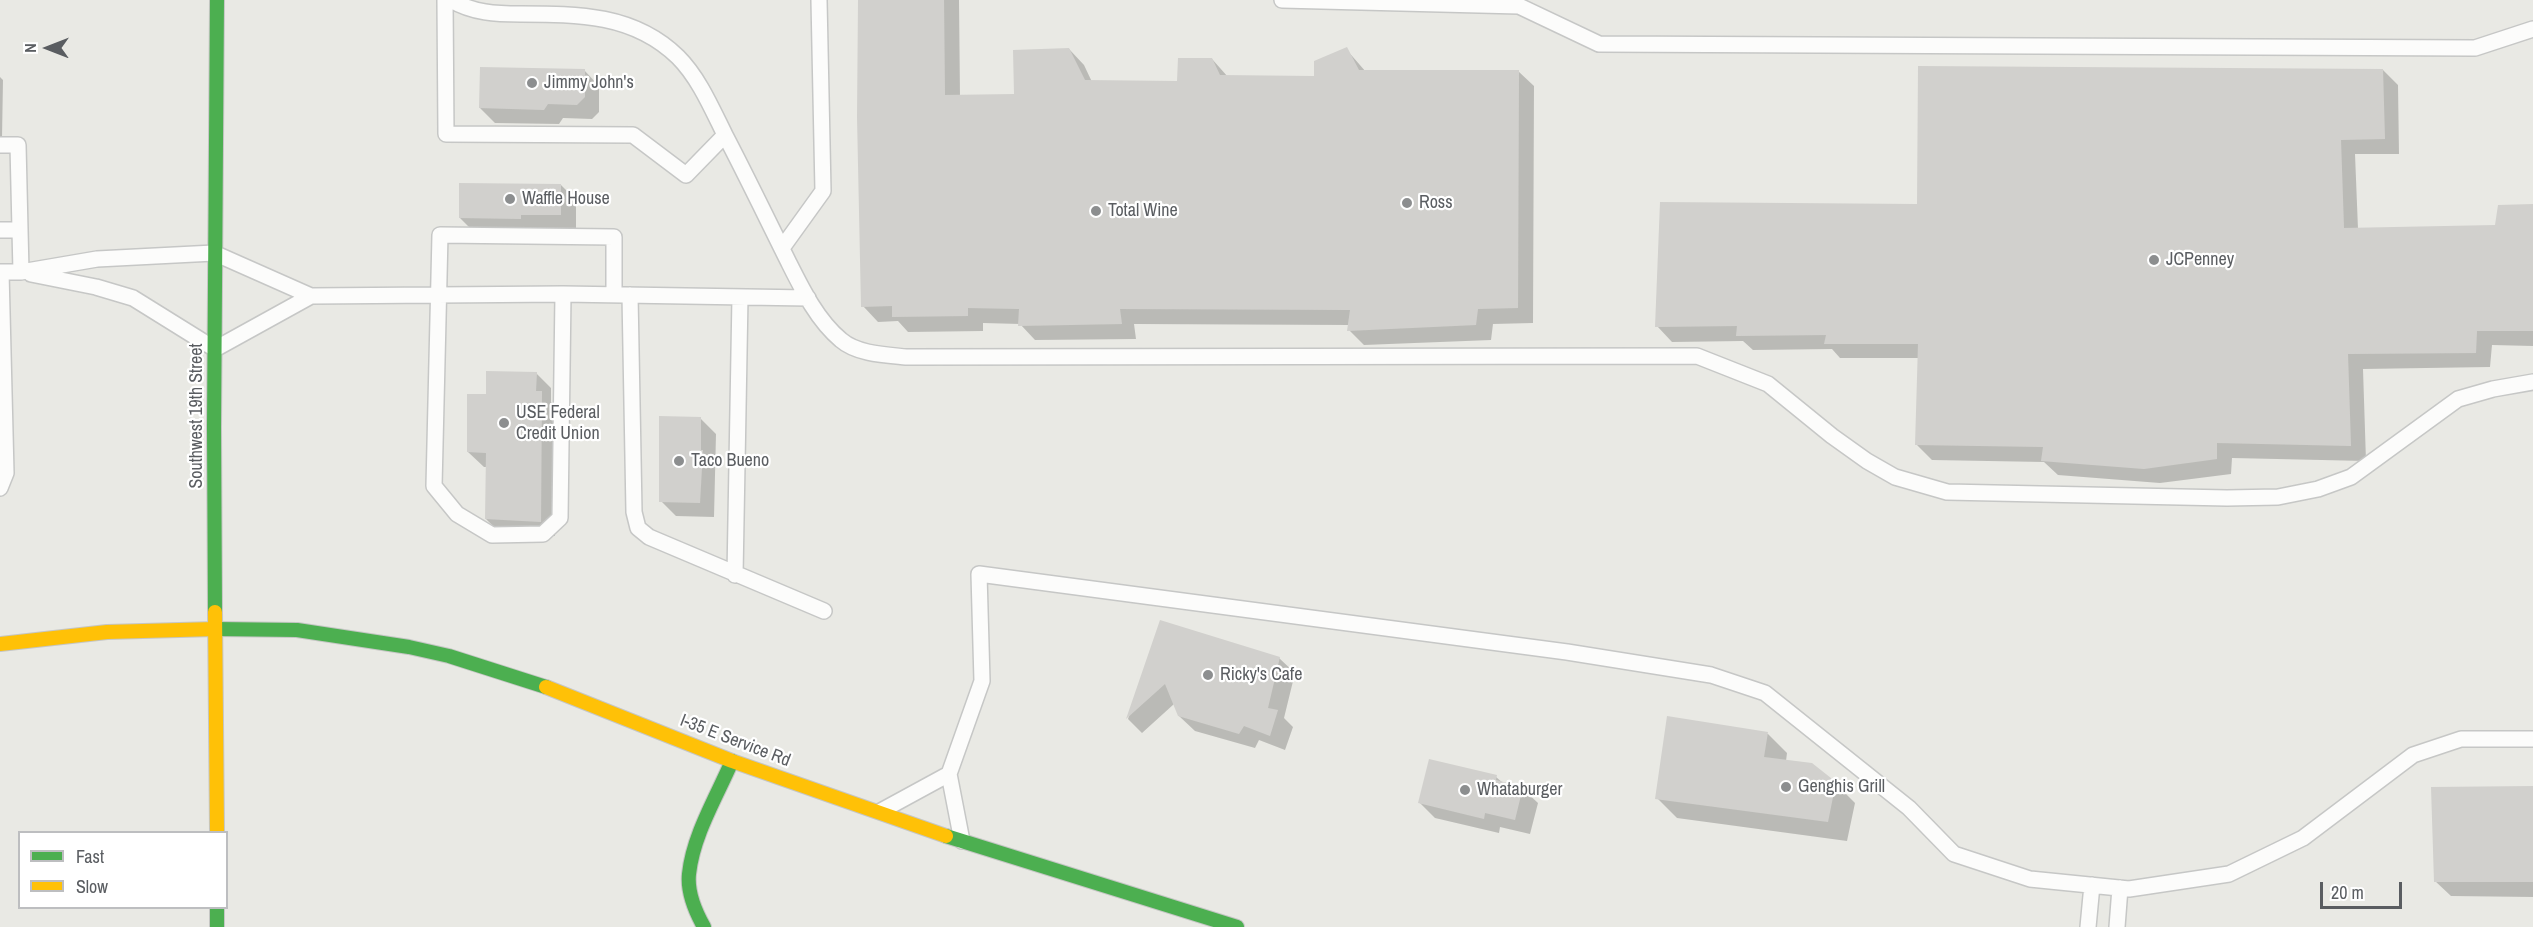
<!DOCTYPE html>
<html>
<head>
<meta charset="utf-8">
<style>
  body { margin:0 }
  #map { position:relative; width:2533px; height:927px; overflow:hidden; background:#e9e9e4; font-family:"Archivo Narrow",sans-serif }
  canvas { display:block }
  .legend { position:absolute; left:18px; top:831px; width:210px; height:78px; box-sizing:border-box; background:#fff; border:2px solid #bdbec0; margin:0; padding:8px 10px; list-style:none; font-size:18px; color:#5a5d61 }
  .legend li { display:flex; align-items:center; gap:12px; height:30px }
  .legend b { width:30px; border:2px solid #bdbec0 }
  .north { position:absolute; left:18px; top:18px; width:60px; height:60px; -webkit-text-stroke:4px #fff; paint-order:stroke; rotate:270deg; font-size:16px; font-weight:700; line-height:24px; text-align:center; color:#5a5d61 }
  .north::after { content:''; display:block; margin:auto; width:21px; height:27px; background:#5a5d61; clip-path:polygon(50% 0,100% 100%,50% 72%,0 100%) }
  .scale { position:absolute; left:2320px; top:882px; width:82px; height:27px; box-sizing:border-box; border:3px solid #5a5d61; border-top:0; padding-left:8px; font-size:18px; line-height:21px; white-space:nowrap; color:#5a5d61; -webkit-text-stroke:4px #fff; paint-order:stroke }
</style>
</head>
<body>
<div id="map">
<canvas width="2533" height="927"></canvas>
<ul class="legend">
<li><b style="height:8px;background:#4caf50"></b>Fast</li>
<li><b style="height:8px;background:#ffc107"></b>Slow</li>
</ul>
<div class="north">N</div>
<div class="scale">20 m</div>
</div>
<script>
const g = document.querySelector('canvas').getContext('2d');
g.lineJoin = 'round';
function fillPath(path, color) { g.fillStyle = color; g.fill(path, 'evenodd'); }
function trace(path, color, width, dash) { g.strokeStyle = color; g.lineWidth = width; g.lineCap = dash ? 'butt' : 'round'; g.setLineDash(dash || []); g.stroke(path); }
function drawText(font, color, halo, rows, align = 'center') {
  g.font = font + ' "Archivo Narrow",sans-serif'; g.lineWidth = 4.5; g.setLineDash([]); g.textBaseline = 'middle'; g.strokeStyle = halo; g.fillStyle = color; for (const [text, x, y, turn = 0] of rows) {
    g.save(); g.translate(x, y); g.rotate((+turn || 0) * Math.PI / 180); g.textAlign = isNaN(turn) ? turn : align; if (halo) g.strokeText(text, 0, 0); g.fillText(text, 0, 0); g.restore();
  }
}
fillPath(new Path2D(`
  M 859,0 L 959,0 L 960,97 L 1016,96 L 1069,49 L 1084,65 L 1092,82 L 1179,83 L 1212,59 L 1228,77 L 1316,78 L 1346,49 L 1366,72 L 1518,71 L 1534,86 L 1533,323 L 1493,324 L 1491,340 L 1364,345 L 1349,330 L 1350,325 L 1134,324 L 1136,339 L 1035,340 L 1020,324 L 983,323 L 983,331 L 908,332 L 898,321 L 878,322 L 863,306 Z
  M 584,70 L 599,86 L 599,112 L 592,119 L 563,118 L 559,124 L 495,123 L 480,108 Z
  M 2383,70 L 2398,85 L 2399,154 L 2355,154 L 2358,229 L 2497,226 L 2533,205 L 2533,346 L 2492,345 L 2490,367 L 2363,369 L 2366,461 L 2232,458 L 2231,474 L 2160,483 L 2058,475 L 2044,462 L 1932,460 L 1917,445 L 1919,358 L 1840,358 L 1832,349 L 1753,350 L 1743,341 L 1672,342 L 1657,326 L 1918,205 Z
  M 0,77 L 3,80 L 2,138 L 0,138 Z
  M 561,185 L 576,200 L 576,230 L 475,233 L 460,218 Z
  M 536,373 L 551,388 L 551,402 L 556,408 L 555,536 L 501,534 L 486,519 L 487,467 L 484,467 L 468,452 L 488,396 Z
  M 701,419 L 716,434 L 714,517 L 676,516 L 661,501 Z
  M 1161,622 L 1279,658 L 1295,673 L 1284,718 L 1293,727 L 1285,750 L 1259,740 L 1255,748 L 1195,731 L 1179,716 L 1174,704 L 1142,733 L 1128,719 Z
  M 1669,718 L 1768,734 L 1787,753 L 1786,761 L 1835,783 L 1855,803 L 1847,841 L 1677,818 L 1657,798 Z
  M 1496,777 L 1503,783 L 1522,788 L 1538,803 L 1530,834 L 1500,827 L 1499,833 L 1435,818 L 1420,803 Z
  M 2533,788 L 2533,897 L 2451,896 L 2435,881 Z`), '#0003');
fillPath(new Path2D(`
  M 858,0 L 944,0 L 945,95 L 1014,94 L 1013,50 L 1069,48 L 1085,80 L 1177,81 L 1178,58 L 1212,58 L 1220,75 L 1314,76 L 1314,61 L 1347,47 L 1359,70 L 1519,70 L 1518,308 L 1478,309 L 1476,325 L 1347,331 L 1350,310 L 1120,309 L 1122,324 L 1018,326 L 1019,309 L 968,308 L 968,316 L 892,317 L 892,306 L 861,307 L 857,117 Z
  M 1918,66 L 2383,69 L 2385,139 L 2341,140 L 2344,228 L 2495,225 L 2498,205 L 2533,204 L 2533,331 L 2477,331 L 2476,353 L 2348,354 L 2351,446 L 2217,443 L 2217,459 L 2144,469 L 2041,461 L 2043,447 L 1915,445 L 1918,344 L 1824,344 L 1826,335 L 1736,336 L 1737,326 L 1655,327 L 1660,202 L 1917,204 Z
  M 480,67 L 585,69 L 585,97 L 577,105 L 548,104 L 544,110 L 479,108 Z
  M 459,183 L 561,184 L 561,215 L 521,215 L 521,219 L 459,218 Z
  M 486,371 L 537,372 L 536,391 L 542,391 L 541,522 L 485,519 L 486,453 L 467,452 L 467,394 L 486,394 Z
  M 659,416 L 701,417 L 701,450 L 703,450 L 700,503 L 659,502 Z
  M 1160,620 L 1280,657 L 1268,708 L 1278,710 L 1270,736 L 1244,726 L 1239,734 L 1178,716 L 1165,684 L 1126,719 Z
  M 1667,716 L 1768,732 L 1764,757 L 1812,763 L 1836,782 L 1828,822 L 1655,799 Z
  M 1429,759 L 1497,775 L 1496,780 L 1523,787 L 1515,820 L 1485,813 L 1484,819 L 1418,803 Z
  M 2533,786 L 2533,882 L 2434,882 L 2431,787 Z`), '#d1d0cd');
const lane = new Path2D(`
  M 445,0 L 446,134 L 633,135 L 686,175 L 725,135
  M 451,0 C 473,13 496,14 521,14 C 578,14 634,14 678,57 C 699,78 712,109 725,135 C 747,177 767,219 788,261 C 802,289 817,320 841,340 C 857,354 886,355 906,357 L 1697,356 L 1768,384 L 1832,436 L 1867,461 L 1895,477 L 1947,492 L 2227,498 L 2278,497 L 2318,489 L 2351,477 L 2458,399 L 2493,389 L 2533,382
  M 1282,0 L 1519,6 L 1599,44 L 2475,48 L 2533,29
  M 0,145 L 18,145 L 21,272
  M 0,230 L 19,230
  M 782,248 L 823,191 L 819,0
  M 0,272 L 21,272 L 97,259 L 214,253 L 311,296 L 563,294 L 808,298
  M 31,274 L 96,287 L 133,298 L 215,349 L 311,296
  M 563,294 L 560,518 L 543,534 L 492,535 L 457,514 L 434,486 L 440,235 L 614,237 L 614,295
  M 630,295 L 634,512 L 638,528 L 649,537 L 824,611
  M 0,488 L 6,473 L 1,272
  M 735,575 L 740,297
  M 881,811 L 949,774
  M 962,841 L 949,774 L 982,681 L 979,574 L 1567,652 L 1711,675 L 1765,693 L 1909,808 L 1954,854 L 2030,879 L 2129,889 L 2229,874 L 2303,838 L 2413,755 L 2461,739 L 2533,739
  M 2088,927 L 2092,885
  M 2117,927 L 2120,888`);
const fast = new Path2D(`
  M 215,612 L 214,427 L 217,0
  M 215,629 L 297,630 L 409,647 L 449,656 L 546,687
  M 946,836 L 1237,927
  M 217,908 L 217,927
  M 704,927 C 695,911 687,893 689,874 C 693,835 717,796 732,761`);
const slow = new Path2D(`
  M 215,612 L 217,832
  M 0,644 L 107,632 L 215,629
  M 546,687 L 732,761 L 946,836`);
trace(lane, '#c6c7c6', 18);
trace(fast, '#c5c6c4', 16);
trace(slow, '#c5c6c4', 16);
trace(lane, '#fcfcfb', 15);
trace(fast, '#4caf50', 14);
trace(slow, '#ffc107', 14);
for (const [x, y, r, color] of [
  [532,83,6,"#8c8e8f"],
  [510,199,6,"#8c8e8f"],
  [1407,203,6,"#8c8e8f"],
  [1096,211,6,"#8c8e8f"],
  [2154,260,6,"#8c8e8f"],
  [504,423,6,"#8c8e8f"],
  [679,461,6,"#8c8e8f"],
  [1208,675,6,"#8c8e8f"],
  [1786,787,6,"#8c8e8f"],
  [1465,790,6,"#8c8e8f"]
]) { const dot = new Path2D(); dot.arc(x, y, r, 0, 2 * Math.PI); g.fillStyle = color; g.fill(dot); trace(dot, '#fff', 2); }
drawText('18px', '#5a5d61', '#fff', [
  ["Jimmy John's",544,83],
  ["Waffle House",522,199],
  ["Ross",1419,203],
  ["Total Wine",1108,211],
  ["JCPenney",2166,260],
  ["USE Federal",516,413],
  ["Credit Union",516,434],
  ["Taco Bueno",691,461],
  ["Ricky's Cafe",1220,675],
  ["Genghis Grill",1798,787],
  ["Whataburger",1477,790]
], 'left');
drawText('18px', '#5a5d61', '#fff', [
  ["Southwest 19th Street",197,416,-90],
  ["I-35 E Service Rd",735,741,21]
]);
</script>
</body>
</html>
